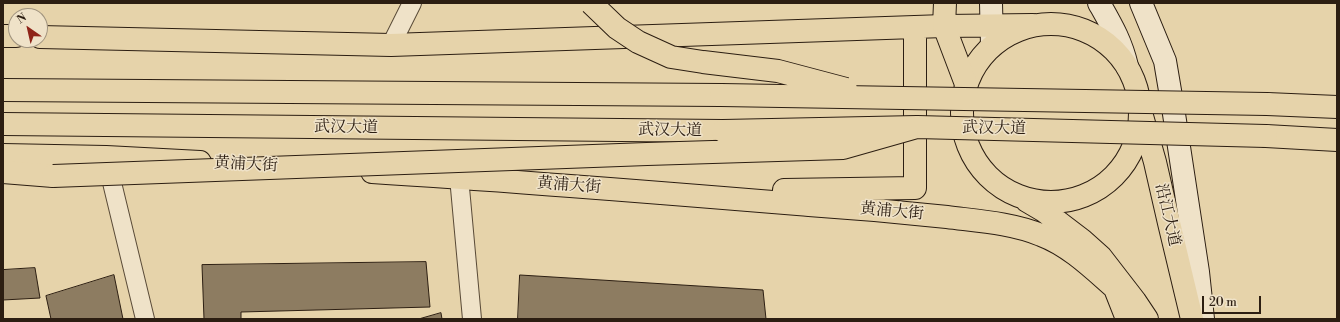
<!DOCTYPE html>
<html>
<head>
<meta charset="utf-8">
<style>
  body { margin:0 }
  #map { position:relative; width:1340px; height:322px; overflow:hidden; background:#e6d3aa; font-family:"Libre Bodoni",serif }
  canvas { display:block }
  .frame { position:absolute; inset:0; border:4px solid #2c1e12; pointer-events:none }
  .north { position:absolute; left:8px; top:8px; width:40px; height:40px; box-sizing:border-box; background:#efe2c8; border:1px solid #a1947f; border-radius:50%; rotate:326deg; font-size:11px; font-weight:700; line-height:16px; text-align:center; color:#2c1e12 }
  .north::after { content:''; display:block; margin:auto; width:14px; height:18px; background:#8f2418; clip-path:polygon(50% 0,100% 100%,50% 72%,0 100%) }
  .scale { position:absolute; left:1202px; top:296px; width:59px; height:18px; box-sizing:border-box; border:2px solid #2c1e12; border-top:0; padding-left:5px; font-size:12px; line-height:14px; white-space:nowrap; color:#2c1e12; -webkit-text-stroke:3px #efe2c8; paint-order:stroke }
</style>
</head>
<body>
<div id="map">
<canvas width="1340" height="322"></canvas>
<div class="frame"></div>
<div class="north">N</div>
<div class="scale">20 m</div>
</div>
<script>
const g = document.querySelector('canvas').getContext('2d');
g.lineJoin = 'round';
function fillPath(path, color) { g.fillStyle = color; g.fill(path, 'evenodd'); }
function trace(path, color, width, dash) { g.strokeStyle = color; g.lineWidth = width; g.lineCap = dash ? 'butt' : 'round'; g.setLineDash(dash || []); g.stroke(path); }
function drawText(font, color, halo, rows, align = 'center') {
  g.font = font + ' "Libre Bodoni","Noto Serif SC",serif'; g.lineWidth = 3; g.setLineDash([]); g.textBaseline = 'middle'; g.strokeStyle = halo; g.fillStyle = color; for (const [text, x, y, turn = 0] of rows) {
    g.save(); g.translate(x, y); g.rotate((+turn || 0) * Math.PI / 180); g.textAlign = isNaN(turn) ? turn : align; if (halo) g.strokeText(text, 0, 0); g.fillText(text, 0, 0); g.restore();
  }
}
const building = new Path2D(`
  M 426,262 L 430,307 L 241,312 L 241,319 L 204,319 L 202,265 Z
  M 35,268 L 40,298 L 3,300 L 3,270 Z
  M 114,275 L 123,319 L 51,319 L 46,296 Z
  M 520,275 L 763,290 L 766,319 L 518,319 Z
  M 441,313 L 442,319 L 419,319 Z`);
fillPath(building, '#8d7c61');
trace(building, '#2c1e12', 1);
const minor = new Path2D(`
  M 391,45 L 412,3
  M 107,162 L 145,319
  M 459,177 L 472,319`);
const secondary = new Path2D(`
  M 991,3 L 992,45
  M 1099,3 C 1112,26 1121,41 1127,66
  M 1141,3 L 1165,61 L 1174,114 L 1198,272 L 1203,319`);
const primary = new Path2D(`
  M962 113a89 89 0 1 1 178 0a89 89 0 1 1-178 0Z
  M 3,36 L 16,36
  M 40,37 L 391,45 L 944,26 L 1033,25
  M 1142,116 L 1155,162 L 1169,223 L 1192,319
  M 3,155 L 106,157 L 200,162
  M 372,172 C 518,181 663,193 809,205 C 855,208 901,212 947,217 C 978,221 1012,223 1041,235 C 1070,246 1093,269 1116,289
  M 784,190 L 915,188 L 915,27
  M 1027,201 L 1044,211 L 1082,240 L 1101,257 L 1135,301 L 1147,319
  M 1114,286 L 1127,319`);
const trunk = new Path2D(`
  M 945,3 L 944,26 L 966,84
  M 3,90 L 721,95
  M 1267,104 L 1337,107
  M 3,124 L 723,131
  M 1266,136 L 1337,140
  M 3,172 L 53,176`);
trace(minor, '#5a4b38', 20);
trace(secondary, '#2c1e12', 24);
trace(primary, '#2c1e12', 24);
trace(trunk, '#2c1e12', 24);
trace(minor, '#efe2c8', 18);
trace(secondary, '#efe2c8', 22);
trace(primary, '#e6d3aa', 22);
trace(trunk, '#e6d3aa', 22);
const trunkBridge = new Path2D(`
  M 591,3 L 617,28 L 638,42 L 671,57 L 703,62 L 778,71 L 846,89
  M 721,95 L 1267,104
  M 723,131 L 917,127 L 1266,136
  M 53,176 L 647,154 L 843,148 L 917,127`);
trace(trunkBridge, '#2c1e12', 24, []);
trace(trunkBridge, '#e6d3aa', 22);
drawText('16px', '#2c1e12', '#efe2c8', [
  ["武汉大道",346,128,1],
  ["武汉大道",994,129,1],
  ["武汉大道",670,131,1],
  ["黄浦大街",246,165,3],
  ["黄浦大街",569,186,4],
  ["黄浦大街",892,212,5],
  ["沿江大道",1167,215,77]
]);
</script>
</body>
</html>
